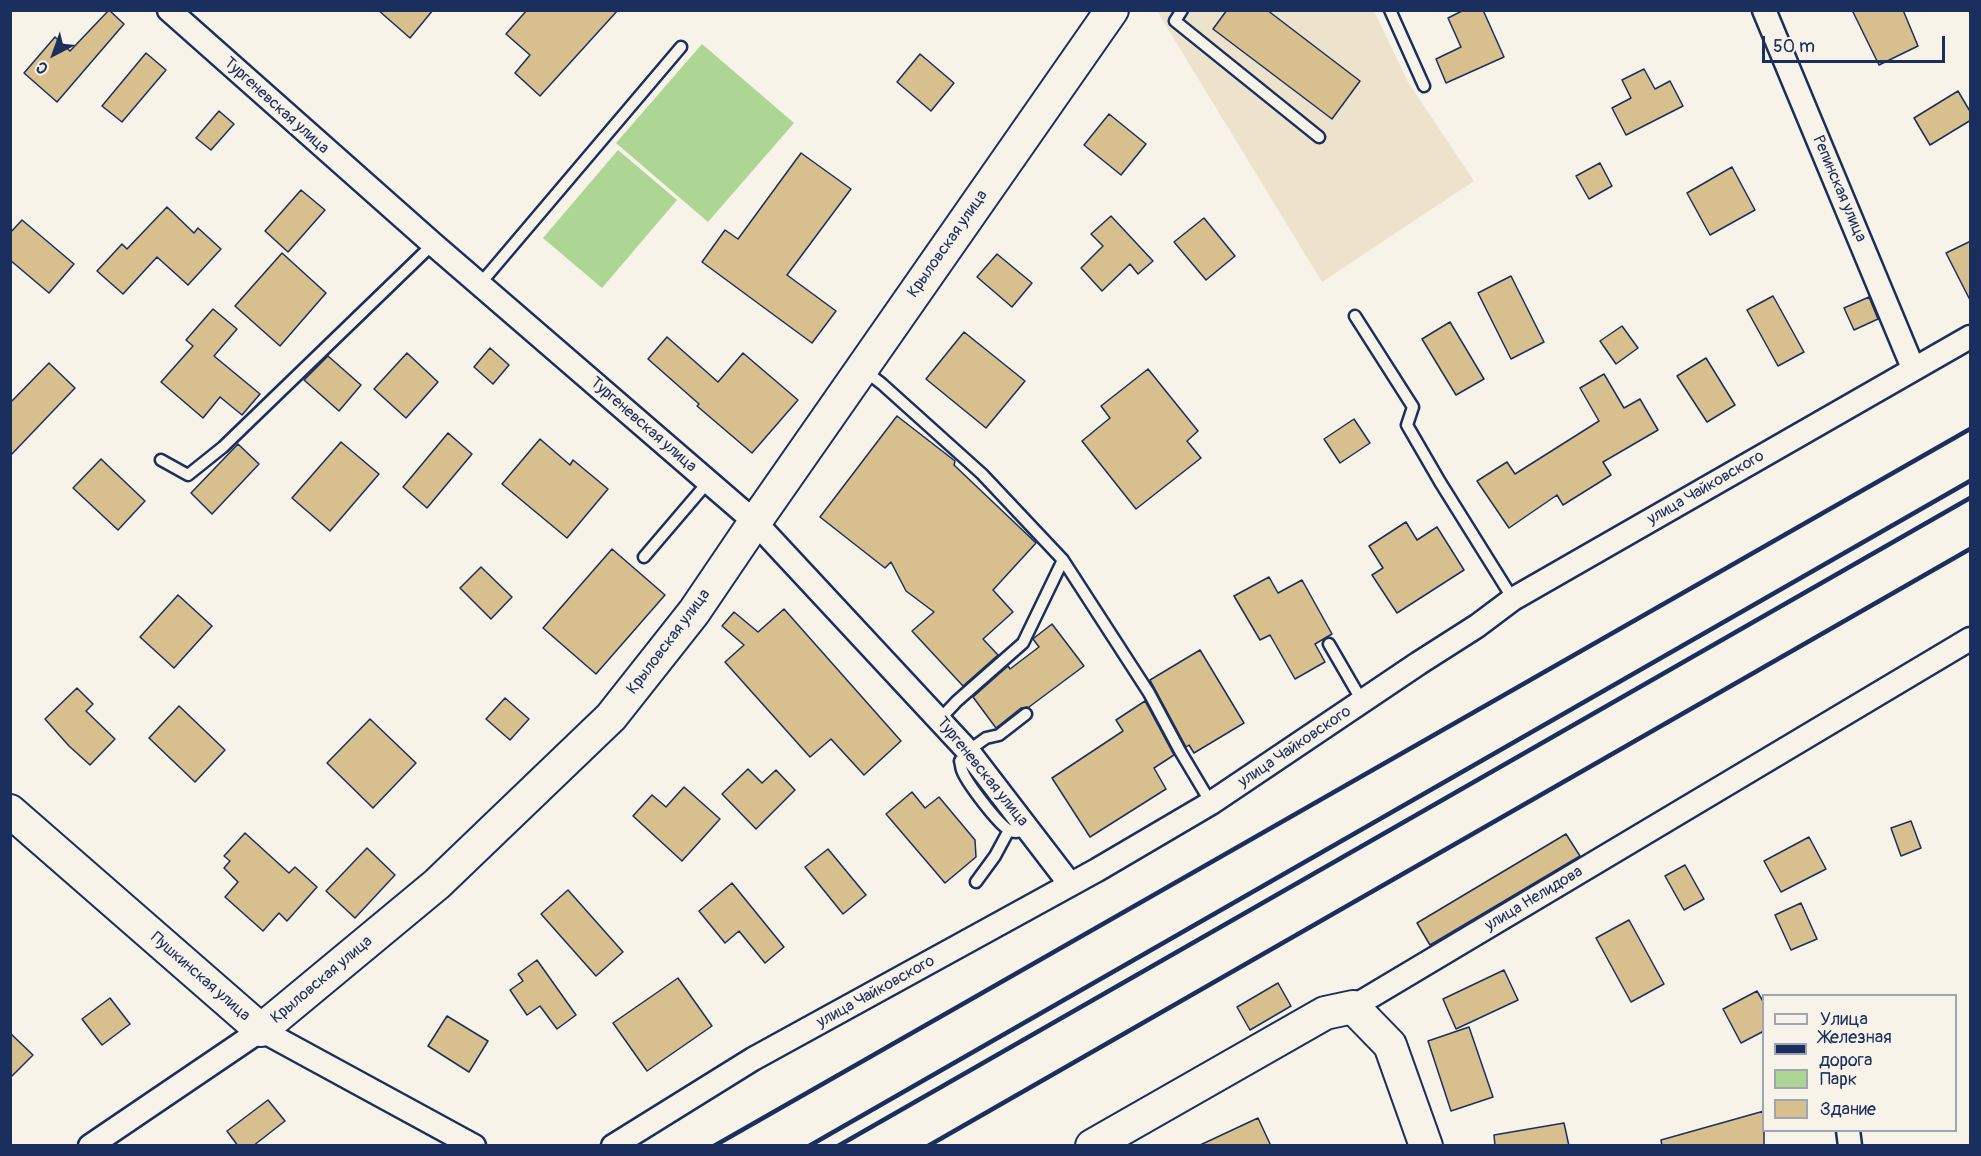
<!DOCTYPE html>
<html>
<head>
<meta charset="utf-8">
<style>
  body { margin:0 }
  #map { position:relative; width:1981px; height:1156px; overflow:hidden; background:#f7f3e8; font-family:Pangolin,sans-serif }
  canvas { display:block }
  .frame { position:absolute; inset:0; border:12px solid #1b2f5e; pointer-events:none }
  .legend { position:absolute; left:1762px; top:994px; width:195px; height:138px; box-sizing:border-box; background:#f7f3e8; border:2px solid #9fa5b1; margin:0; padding:8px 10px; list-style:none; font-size:18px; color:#1b2f5e }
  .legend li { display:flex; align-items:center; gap:12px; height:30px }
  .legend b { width:30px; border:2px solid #9fa5b1 }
  .north { position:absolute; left:24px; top:24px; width:60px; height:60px; -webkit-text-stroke:4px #f7f3e8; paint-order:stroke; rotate:221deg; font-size:16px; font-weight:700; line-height:24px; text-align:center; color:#1b2f5e }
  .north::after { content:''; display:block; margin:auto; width:21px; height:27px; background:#1b2f5e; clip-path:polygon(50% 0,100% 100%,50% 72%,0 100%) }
  .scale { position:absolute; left:1762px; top:36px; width:183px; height:27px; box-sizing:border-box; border:3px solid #1b2f5e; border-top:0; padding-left:8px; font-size:18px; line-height:21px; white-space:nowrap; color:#1b2f5e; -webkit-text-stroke:4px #f7f3e8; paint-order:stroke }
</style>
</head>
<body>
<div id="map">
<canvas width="1981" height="1156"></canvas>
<div class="frame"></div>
<ul class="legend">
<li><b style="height:8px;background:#f7f3e8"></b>Улица</li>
<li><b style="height:8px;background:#1b2f5e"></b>Железная дорога</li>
<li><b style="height:16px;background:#add694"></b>Парк</li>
<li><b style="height:16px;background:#d7bf8e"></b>Здание</li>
</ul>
<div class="north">С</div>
<div class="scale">50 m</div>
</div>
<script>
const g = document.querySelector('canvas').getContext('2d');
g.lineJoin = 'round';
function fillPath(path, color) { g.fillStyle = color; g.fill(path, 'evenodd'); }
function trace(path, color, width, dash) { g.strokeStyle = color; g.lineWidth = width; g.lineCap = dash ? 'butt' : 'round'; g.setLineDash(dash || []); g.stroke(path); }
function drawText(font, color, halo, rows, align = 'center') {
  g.font = font + ' Pangolin,sans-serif'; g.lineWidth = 6; g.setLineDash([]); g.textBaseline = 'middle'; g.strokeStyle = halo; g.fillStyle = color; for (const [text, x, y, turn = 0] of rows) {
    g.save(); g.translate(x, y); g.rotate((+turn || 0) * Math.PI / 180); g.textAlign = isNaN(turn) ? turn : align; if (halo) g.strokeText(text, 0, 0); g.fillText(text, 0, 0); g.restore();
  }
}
fillPath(new Path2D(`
  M 1157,11 L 1374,11 L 1408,82 L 1474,181 L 1322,282 Z`), '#ede3cd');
fillPath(new Path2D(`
  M 702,44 L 794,123 L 708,222 L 616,143 Z
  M 618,150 L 677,200 L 602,288 L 543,238 Z`), '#add694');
const building = new Path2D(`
  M 109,10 L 124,24 L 57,102 L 24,73 L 55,37 L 70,51 Z
  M 378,10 L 433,10 L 410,38 Z
  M 527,10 L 618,10 L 540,96 L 515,73 L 530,55 L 506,34 Z
  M 1227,10 L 1267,10 L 1360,81 L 1332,119 L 1213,29 Z
  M 1464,10 L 1483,10 L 1504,57 L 1446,83 L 1436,59 L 1461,47 L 1448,18 Z
  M 1852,10 L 1903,10 L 1918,46 L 1879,65 Z
  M 146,53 L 166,70 L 122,122 L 102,106 Z
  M 920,54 L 954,83 L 931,111 L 897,82 Z
  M 1644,69 L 1655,89 L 1670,81 L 1683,106 L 1626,135 L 1612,108 L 1631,98 L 1622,80 Z
  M 1958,91 L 1971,113 L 1971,120 L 1930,145 L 1914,118 Z
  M 219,111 L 234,124 L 211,150 L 196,138 Z
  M 1109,114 L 1146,144 L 1121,175 L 1084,145 Z
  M 801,153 L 851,189 L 787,275 L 836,311 L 812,343 L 702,262 L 725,230 L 738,239 Z
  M 1600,163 L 1612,186 L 1589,199 L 1576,176 Z
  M 1732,167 L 1755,210 L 1710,235 L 1687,193 Z
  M 301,190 L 325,210 L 288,252 L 265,231 Z
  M 167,207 L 194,233 L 198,228 L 221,249 L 188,285 L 157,257 L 123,294 L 97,271 L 122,244 L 127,249 Z
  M 1111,216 L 1153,261 L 1138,274 L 1130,264 L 1102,291 L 1081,268 L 1103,246 L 1091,234 Z
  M 1204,218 L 1235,256 L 1206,280 L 1174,242 Z
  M 22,220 L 74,264 L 49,293 L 10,260 L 10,233 Z
  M 1971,241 L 1971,302 L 1946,253 Z
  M 282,253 L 326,293 L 280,346 L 235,306 Z
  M 997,254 L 1032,283 L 1012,307 L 977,277 Z
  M 1511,276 L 1544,342 L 1511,359 L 1478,293 Z
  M 1773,296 L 1804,352 L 1778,366 L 1747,310 Z
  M 1869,297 L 1878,319 L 1854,330 L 1844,308 Z
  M 213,309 L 237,329 L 214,356 L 260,394 L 242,415 L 220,397 L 203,418 L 161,382 L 193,346 L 186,340 Z
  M 1450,322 L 1484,379 L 1456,395 L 1422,339 Z
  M 1622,326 L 1638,348 L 1616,364 L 1600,341 Z
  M 964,332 L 1025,381 L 986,428 L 926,379 Z
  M 667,337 L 718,382 L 743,353 L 798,400 L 752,453 L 697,406 L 699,404 L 648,359 Z
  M 490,348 L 509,365 L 493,384 L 474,367 Z
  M 407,353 L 438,382 L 406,418 L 374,389 Z
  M 328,356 L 361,385 L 339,411 L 304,380 Z
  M 1706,358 L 1735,405 L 1707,422 L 1677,376 Z
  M 49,363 L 75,388 L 10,456 L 10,403 Z
  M 1148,369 L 1198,431 L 1187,441 L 1201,458 L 1136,509 L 1082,441 L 1110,418 L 1101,406 Z
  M 1604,374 L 1624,408 L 1640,399 L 1658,430 L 1603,462 L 1611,475 L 1563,505 L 1557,495 L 1509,528 L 1477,481 L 1507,462 L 1515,474 L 1599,421 L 1580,388 Z
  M 897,416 L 955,461 L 954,465 L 1036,543 L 993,590 L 1013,612 L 983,639 L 998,655 L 963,686 L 912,631 L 934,612 L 906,591 L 891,562 L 885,568 L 820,517 Z
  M 1354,419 L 1370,443 L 1340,463 L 1324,439 Z
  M 448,433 L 472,454 L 427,508 L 403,487 Z
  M 540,439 L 570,465 L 573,460 L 608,489 L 567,538 L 502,484 Z
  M 341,442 L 379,474 L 330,531 L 292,498 Z
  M 238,444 L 259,464 L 212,514 L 191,493 Z
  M 101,459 L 145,501 L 118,530 L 73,488 Z
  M 1406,522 L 1417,540 L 1437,527 L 1464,570 L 1397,613 L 1372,575 L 1383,568 L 1369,546 Z
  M 612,549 L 665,595 L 596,674 L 543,628 Z
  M 481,567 L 512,597 L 491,619 L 460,588 Z
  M 1269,577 L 1278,593 L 1302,580 L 1332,634 L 1315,644 L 1325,662 L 1295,679 L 1270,635 L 1260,640 L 1234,596 Z
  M 178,595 L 212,626 L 174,668 L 140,637 Z
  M 784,609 L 901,741 L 864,775 L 831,739 L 810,757 L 725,662 L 744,645 L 722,626 L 734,612 L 758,632 Z
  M 1052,624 L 1084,666 L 1029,707 L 1021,708 L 996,728 L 973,697 L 1008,666 L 1010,669 L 1039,647 L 1033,639 L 1034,638 Z
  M 1200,650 L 1244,723 L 1194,753 L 1189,745 L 1186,747 L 1150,680 Z
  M 77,688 L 93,704 L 86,711 L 115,739 L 90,765 L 69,746 L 45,719 Z
  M 505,698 L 529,719 L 510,740 L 486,719 Z
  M 1145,701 L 1174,755 L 1154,768 L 1166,789 L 1090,837 L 1052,778 L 1123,731 L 1116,720 Z
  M 179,706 L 225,750 L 195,782 L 149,738 Z
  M 370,719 L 416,763 L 373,808 L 327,763 Z
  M 748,769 L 762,783 L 776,770 L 795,790 L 756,829 L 722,794 Z
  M 684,787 L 720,819 L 682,861 L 633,816 L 652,795 L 666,807 Z
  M 912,792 L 925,808 L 939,797 L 975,840 L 976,857 L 945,883 L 886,814 Z
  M 1911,821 L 1921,848 L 1901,856 L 1891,828 Z
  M 245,833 L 289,873 L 295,867 L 317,887 L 287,921 L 279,913 L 263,931 L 225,897 L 238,882 L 224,868 L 230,861 L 224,856 Z
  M 1566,834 L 1580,856 L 1430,945 L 1417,923 Z
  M 1809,837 L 1826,869 L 1781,892 L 1764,861 Z
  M 367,848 L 395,875 L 355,918 L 326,891 Z
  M 828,849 L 866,895 L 843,914 L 805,867 Z
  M 1685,865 L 1704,899 L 1684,910 L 1665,876 Z
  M 732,883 L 784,947 L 765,963 L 739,931 L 725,943 L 699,911 Z
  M 568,890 L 623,952 L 596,976 L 541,914 Z
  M 1801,903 L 1817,939 L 1791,950 L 1775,915 Z
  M 1629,920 L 1664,984 L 1631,1002 L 1596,938 Z
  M 537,960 L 576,1015 L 557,1029 L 540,1006 L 527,1015 L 510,990 L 523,981 L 518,974 Z
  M 1504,970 L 1518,1000 L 1456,1029 L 1443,999 Z
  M 678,978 L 712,1026 L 647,1071 L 613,1023 Z
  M 1278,983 L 1291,1006 L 1250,1030 L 1237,1007 Z
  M 1757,991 L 1764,1003 L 1764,1031 L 1741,1043 L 1723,1009 Z
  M 110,998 L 130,1024 L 102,1045 L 82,1019 Z
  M 447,1016 L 488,1041 L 469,1072 L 428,1046 Z
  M 1469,1027 L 1493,1097 L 1451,1111 L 1428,1041 Z
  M 10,1033 L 33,1055 L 10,1078 Z
  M 268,1100 L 285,1121 L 253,1146 L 238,1146 L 227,1131 Z
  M 1764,1111 L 1764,1146 L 1662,1146 L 1661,1140 Z
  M 1258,1118 L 1271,1146 L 1198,1146 Z
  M 1564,1123 L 1569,1146 L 1495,1146 L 1494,1135 Z`);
fillPath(building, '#d7bf8e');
trace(building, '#1b2f5e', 1.5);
const lane = new Path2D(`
  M 1182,10 L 1175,21 L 1319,137
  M 1390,10 L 1424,86
  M 480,284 L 681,47
  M 1355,316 L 1413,407 L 1407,425 L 1440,482 L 1513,599
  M 864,370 L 882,384 L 982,474 L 1063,560 L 1149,693 L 1180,751 L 1211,803
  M 161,460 L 188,475 L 223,447 L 433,244
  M 644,557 L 708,482
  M 1329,644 L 1362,701
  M 1026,714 L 999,735 L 986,738 L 968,751 L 960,761 C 961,764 961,767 962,770 C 966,782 998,824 1009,830 C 1016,834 1022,831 1028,828
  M 940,719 L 957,701 L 1023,643 L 1063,560
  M 976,882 L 995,856 L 1009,830`);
const street = new Path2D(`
  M 169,10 L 433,244 L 755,522 L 968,751 L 1070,884
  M 1764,10 L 1913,368
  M 1353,1007 L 1970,639
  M 1848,1130 L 1850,1146
  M 90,1146 L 261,1030 L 474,1146
  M 613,1146 L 753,1059 L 1097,870 L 1211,803 L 1419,663 L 1477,626 L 1513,599 L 1970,337`);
const secondary = new Path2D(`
  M 10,811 L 261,1030 L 437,884 L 611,717 L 694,612 L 755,522 L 1112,10
  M 1092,1146 L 1325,1013 L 1353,1007 L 1390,1045 L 1426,1146`);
trace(lane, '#1b2f5e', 15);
trace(street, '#1b2f5e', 27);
trace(secondary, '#1b2f5e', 36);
trace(lane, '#f7f3e8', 10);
trace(street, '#f7f3e8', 22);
trace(secondary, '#f7f3e8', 32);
trace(new Path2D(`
  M 714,1146 L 1970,429
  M 809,1146 L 1970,481
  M 838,1146 L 1970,498
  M 928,1146 L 1970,549`), '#1b2f5e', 4.5);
drawText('16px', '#1b2f5e', '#f7f3e8', [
  ["Тургеневская улица",276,106,42],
  ["Репинская улица",1839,189,67],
  ["Крыловская улица",948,244,-55],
  ["Тургеневская улица",643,425,41],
  ["улица Чайковского",1706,488,-30],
  ["Крыловская улица",669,642,-53],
  ["улица Чайковского",1295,747,-34],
  ["Тургеневская улица",982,772,51],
  ["улица Нелидова",1534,899,-31],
  ["Пушкинская улица",200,977,41],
  ["Крыловская улица",322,980,-40],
  ["улица Чайковского",876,992,-29]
]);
</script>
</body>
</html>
